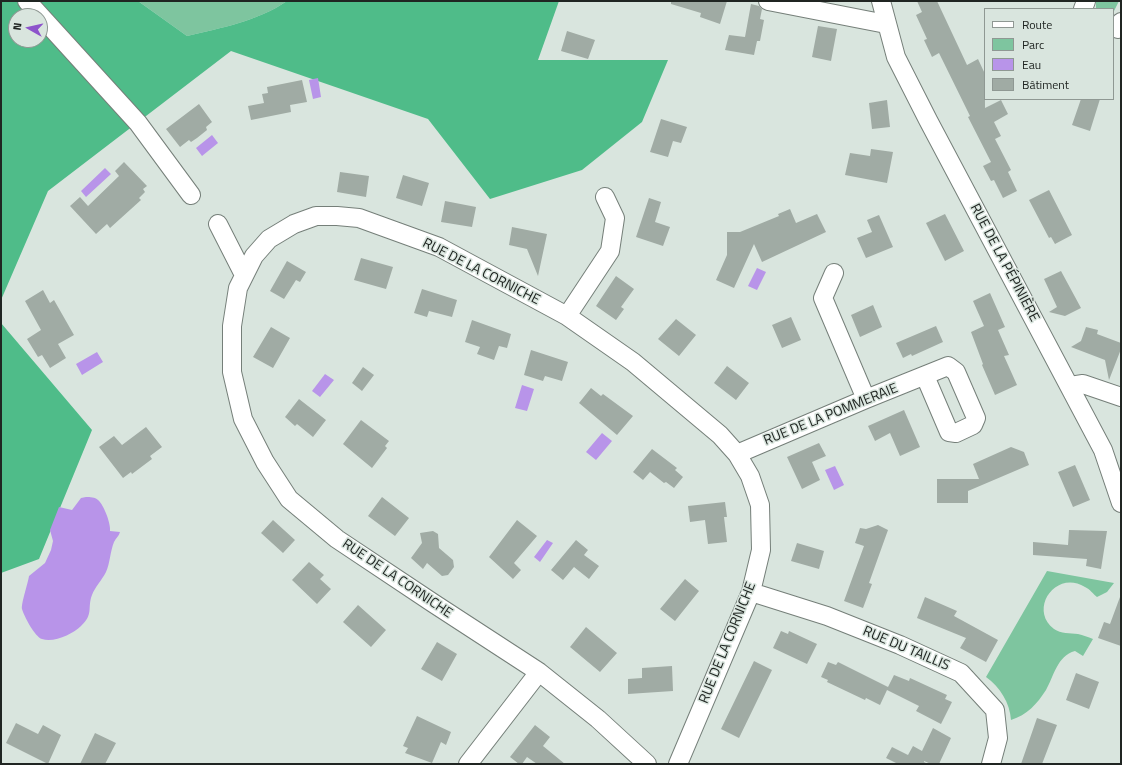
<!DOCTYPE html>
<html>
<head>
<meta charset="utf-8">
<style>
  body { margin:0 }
  #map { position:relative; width:1122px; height:765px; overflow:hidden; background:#d9e5de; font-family:"Titillium Web",sans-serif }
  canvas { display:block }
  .frame { position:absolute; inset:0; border:2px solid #202522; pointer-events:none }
  .legend { position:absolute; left:984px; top:8px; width:130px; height:92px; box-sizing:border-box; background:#d9e5de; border:1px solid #8f9893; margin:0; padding:5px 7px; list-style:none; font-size:12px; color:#202522 }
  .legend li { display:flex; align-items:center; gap:8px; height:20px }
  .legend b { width:20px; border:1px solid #8f9893 }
  .north { position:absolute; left:8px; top:8px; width:40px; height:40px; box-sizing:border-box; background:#d9e5de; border:1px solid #8f9893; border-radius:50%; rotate:278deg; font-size:11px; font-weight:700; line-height:16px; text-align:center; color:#202522 }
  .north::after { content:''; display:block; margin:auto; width:14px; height:18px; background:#8d54cb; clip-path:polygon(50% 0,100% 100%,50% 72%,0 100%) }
</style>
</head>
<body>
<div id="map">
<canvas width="1122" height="765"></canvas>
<div class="frame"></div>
<ul class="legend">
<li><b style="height:5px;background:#fff"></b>Route</li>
<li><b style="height:11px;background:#7ec59f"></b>Parc</li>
<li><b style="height:11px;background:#b894e9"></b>Eau</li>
<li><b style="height:11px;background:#a0aba4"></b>Bâtiment</li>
</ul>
<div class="north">N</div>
</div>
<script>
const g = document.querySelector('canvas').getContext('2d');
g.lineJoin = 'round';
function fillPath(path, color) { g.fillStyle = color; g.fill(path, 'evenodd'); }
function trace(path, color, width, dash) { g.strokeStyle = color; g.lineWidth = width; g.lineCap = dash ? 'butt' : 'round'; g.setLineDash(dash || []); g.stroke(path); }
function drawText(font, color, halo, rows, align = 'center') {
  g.font = font + ' "Titillium Web",sans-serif'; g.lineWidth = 3; g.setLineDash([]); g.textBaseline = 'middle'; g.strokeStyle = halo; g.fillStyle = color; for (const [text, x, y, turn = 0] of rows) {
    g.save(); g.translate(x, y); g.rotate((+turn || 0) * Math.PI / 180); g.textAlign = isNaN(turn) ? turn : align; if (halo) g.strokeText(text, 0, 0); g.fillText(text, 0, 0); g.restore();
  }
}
fillPath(new Path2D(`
  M 138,1 L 287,1 C 258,21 221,28 187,36 Z
  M 1096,1 L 1119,1 L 1113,13 L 1113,9 L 1096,9 Z
  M 1047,571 L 1114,583 L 1107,592 L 1097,597 C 1093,594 1090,589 1085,587 C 1056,569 1028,609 1054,629 C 1061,634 1070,633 1078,634 C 1083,635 1088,637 1093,639 L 1083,656 L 1075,651 C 1057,656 1054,676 1046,690 C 1037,704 1027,715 1011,720 C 1010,703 1000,687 986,677 Z`), '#7ec59f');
fillPath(new Path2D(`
  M 1,1 L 138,1 L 187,36 C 221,28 258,21 287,1 L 559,1 L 538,60 L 668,60 L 642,122 L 582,170 L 490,199 L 428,119 L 231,51 L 48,191 L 1,300 ZM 16,16 L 40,16 L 40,40 L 16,40 Z
  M 1,323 L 92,430 L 39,559 L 1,573 Z`), '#4fbc89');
fillPath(new Path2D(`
  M 318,78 L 321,97 L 313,99 L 309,80 Z
  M 212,135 L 218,143 L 202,156 L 196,148 Z
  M 105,168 L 111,174 L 86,197 L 81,191 Z
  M 757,268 L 766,272 L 757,290 L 748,286 Z
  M 97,352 L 103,362 L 82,375 L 76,364 Z
  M 325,374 L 334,380 L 320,397 L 312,391 Z
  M 522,385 L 534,389 L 527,411 L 515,408 Z
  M 602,433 L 612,441 L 596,460 L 586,452 Z
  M 835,466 L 844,485 L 834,490 L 825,470 Z
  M 86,497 C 90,497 95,497 98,500 C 104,505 111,524 110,531 L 120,532 C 119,536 116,538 114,542 C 110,552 110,563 106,572 C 102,580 95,587 92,595 C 87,608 94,614 81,626 C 73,634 54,643 42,639 C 35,637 24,616 22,609 C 21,604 28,583 29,576 L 45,563 L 51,550 L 53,541 L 50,530 L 59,507 L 72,510 L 81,498 Z
  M 547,540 L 553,543 L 540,562 L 534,557 Z`), '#b894e9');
fillPath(new Path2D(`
  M 671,1 L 727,1 L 720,24 L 700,17 L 701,13 L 671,4 Z
  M 917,1 L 937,1 L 967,65 L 978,59 L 985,74 L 985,108 L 1001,100 L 1008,114 L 994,122 L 1001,136 L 995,139 L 1011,170 L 1008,172 L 1017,191 L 1003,198 L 994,180 L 991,181 L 983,166 L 991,162 L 968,117 L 970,116 L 939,53 L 932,57 L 924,40 L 927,39 L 916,15 L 922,12 Z
  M 751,4 L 759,6 L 762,9 L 760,19 L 764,20 L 760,41 L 757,41 L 754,55 L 725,50 L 729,35 L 745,37 Z
  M 818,26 L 837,29 L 831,61 L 812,57 Z
  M 567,31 L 595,40 L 588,59 L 561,51 Z
  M 302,80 L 307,102 L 290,105 L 291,112 L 251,120 L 248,106 L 264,103 L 262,94 L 268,93 L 267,87 Z
  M 1081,99 L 1100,99 L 1090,131 L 1072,125 Z
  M 887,100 L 890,127 L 872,129 L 869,103 Z
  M 199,104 L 212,122 L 206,127 L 207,130 L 197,138 L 191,142 L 189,140 L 180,147 L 166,129 Z
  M 661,119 L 687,127 L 681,143 L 673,141 L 668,157 L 650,152 Z
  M 871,149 L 893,152 L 887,183 L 845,175 L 850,153 L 870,156 Z
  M 124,162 L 147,186 L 143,189 L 145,192 L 139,198 L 141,200 L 110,228 L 107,224 L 96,234 L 70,206 L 80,197 L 88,206 L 119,176 L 115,171 Z
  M 340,172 L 369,176 L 366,197 L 337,192 Z
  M 403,175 L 429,183 L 422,206 L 396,198 Z
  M 1049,190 L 1072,235 L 1055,244 L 1051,237 L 1049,238 L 1029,200 Z
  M 649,198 L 661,202 L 655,222 L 670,227 L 663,246 L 636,237 Z
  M 445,201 L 476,207 L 472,227 L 441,222 Z
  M 790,209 L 796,223 L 817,214 L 826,232 L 762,262 L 754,244 L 734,288 L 716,280 L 727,255 L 727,232 L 740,232 L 779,216 L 778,214 Z
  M 945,214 L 964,251 L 945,261 L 926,223 Z
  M 879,215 L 893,247 L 866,258 L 857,238 L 872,232 L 867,220 Z
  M 512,227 L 547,234 L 538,276 L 527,249 L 509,245 Z
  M 361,258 L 393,267 L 386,289 L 354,280 Z
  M 287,261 L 306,272 L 300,282 L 296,280 L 284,299 L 270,291 Z
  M 1061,271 L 1081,308 L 1065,316 L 1049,312 L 1057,307 L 1044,279 Z
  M 616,276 L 634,289 L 621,307 L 624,309 L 616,320 L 596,306 Z
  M 422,289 L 457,300 L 452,317 L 429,311 L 427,317 L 414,313 Z
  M 43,290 L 50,303 L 54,300 L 74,335 L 58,344 L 66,358 L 50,368 L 42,355 L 38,357 L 27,339 L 41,330 L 25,301 Z
  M 990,293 L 1005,327 L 998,330 L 1009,355 L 1004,356 L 1017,385 L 995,395 L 982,365 L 983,364 L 971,332 L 984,326 L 973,301 Z
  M 873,305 L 882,327 L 860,337 L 851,315 Z
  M 791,317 L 801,340 L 782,348 L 772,325 Z
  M 676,319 L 696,335 L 679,356 L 658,339 Z
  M 472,320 L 511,334 L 507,348 L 499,346 L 494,360 L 477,354 L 480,347 L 465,342 Z
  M 936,326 L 943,342 L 912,356 L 911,354 L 903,358 L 896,343 Z
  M 271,327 L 290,338 L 273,368 L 253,357 Z
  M 1086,327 L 1098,330 L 1097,334 L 1121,343 L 1121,349 L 1109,380 L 1105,360 L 1071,347 L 1081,341 Z
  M 531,350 L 568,362 L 562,381 L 545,376 L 543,381 L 524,375 Z
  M 727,366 L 749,383 L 736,400 L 714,383 Z
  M 363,367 L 374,375 L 362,391 L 352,383 Z
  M 591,388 L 601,396 L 603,394 L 633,416 L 617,435 L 579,403 Z
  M 299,399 L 326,420 L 313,437 L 297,424 L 295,426 L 285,417 Z
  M 904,410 L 920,447 L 900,456 L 890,433 L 875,441 L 868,426 Z
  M 361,420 L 389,441 L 385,446 L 387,448 L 372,468 L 343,444 Z
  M 146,427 L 162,447 L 150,456 L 152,459 L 132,474 L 131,472 L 123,478 L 99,447 L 114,436 L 122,445 Z
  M 819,443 L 826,456 L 812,462 L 820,480 L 802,489 L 787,457 Z
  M 1011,447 L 1024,452 L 1029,465 L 968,491 L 968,503 L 937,503 L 937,479 L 979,479 L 973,464 Z
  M 652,449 L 677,468 L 675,470 L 683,477 L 674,488 L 666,482 L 664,483 L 650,472 L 643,480 L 633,472 Z
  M 1075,465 L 1090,500 L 1073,507 L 1058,472 Z
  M 382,497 L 409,518 L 395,536 L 368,516 Z
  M 725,502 L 727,517 L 724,517 L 727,542 L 708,544 L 705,520 L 690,522 L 688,506 Z
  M 273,520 L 295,540 L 283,553 L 261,533 Z
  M 517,520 L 537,536 L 514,563 L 521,570 L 513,579 L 489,557 Z
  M 878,525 L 888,530 L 869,583 L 872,584 L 863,608 L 844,601 L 864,546 L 855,543 L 860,528 L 866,529 Z
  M 1069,530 L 1107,531 L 1101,569 L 1086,566 L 1087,559 L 1033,555 L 1033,542 L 1068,545 Z
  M 433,531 L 438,534 L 439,548 L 453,560 L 454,567 L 448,575 L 442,576 L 427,563 L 423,569 L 411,558 L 422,543 L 420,533 Z
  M 576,540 L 588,550 L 584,555 L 599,566 L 589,579 L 574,567 L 563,580 L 551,570 Z
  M 797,543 L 824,551 L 819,569 L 791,561 Z
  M 309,562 L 324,575 L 320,579 L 331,589 L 317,604 L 292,580 Z
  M 685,579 L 699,591 L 675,621 L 660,609 Z
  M 925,597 L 957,611 L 954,616 L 998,640 L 986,662 L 960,648 L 966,638 L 917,618 Z
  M 1120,597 L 1121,597 L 1121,646 L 1098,638 L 1104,622 L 1110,624 Z
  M 358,605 L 386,630 L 371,647 L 343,622 Z
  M 586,627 L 617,653 L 600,672 L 570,647 Z
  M 781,631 L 788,634 L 789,631 L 817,644 L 807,664 L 773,648 Z
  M 437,642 L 457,654 L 442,681 L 421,669 Z
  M 754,661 L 772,670 L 739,738 L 721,729 Z
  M 828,662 L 836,665 L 838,662 L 888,687 L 894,675 L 909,681 L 910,678 L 947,695 L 945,699 L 952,702 L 941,724 L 916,711 L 919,706 L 887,690 L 880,705 L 866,698 L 865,700 L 827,682 L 828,680 L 821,677 Z
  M 672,666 L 673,691 L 628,694 L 628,679 L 642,678 L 642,668 Z
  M 1076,673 L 1099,682 L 1089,709 L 1066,700 Z
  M 417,716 L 451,732 L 446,745 L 441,742 L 432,763 L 405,753 L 408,748 L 403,746 Z
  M 1037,718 L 1057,725 L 1042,764 L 1021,764 Z
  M 16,723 L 38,734 L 43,725 L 61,735 L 48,764 L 6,743 Z
  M 535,725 L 550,737 L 543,746 L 565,764 L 537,764 L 527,757 L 522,764 L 519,764 L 510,757 Z
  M 933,728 L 951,738 L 939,764 L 931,764 L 924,761 L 924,762 L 928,764 L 898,764 L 886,758 L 892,747 L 908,755 L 913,746 L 922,751 Z
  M 95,733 L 116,743 L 105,764 L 80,764 Z`), '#a0aba4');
const street = new Path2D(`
  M 27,1 L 138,123 L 191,195
  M 768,1 L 886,24
  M 881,1 L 896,57 L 928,120 L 1103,450 L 1121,503
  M 1083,9 L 1086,1
  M 1113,27 L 1118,29 L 1121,22
  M 218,224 L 244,275
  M 834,273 L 823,298 L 866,399
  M 567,316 L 610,251 L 615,218 L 605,197
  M 1070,386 L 1083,384 L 1121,397
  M 737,454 L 866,399 L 948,366 L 956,372 L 976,418 L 973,425 L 956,433 L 949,432 L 925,376
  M 751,592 L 827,616 L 900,645 L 961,673 L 995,710 L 998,738 L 991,764
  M 468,764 L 539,672
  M 647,764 L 598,719 L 539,672 L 433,603 L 337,539 L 289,499 L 265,462 L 243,419 L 232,372 L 232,326 L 238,288 L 254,256 L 269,239 L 294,224 L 316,216 L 337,216 L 359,218 L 439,247 L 567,316 L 633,362 L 720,435 L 737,454 L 750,476 L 760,505 L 761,550 L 751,592 L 678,764`);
trace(street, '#757f79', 20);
trace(street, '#fff', 18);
drawText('14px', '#202522', '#d9e5de', [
  ["RUE DE LA PÉPINIÈRE",1004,263,62],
  ["RUE DE LA CORNICHE",481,272,27],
  ["RUE DE LA POMMERAIE",831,415,-22],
  ["RUE DE LA CORNICHE",397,579,34],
  ["RUE DE LA CORNICHE",728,643,-68],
  ["RUE DU TAILLIS",906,649,23]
]);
</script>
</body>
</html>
